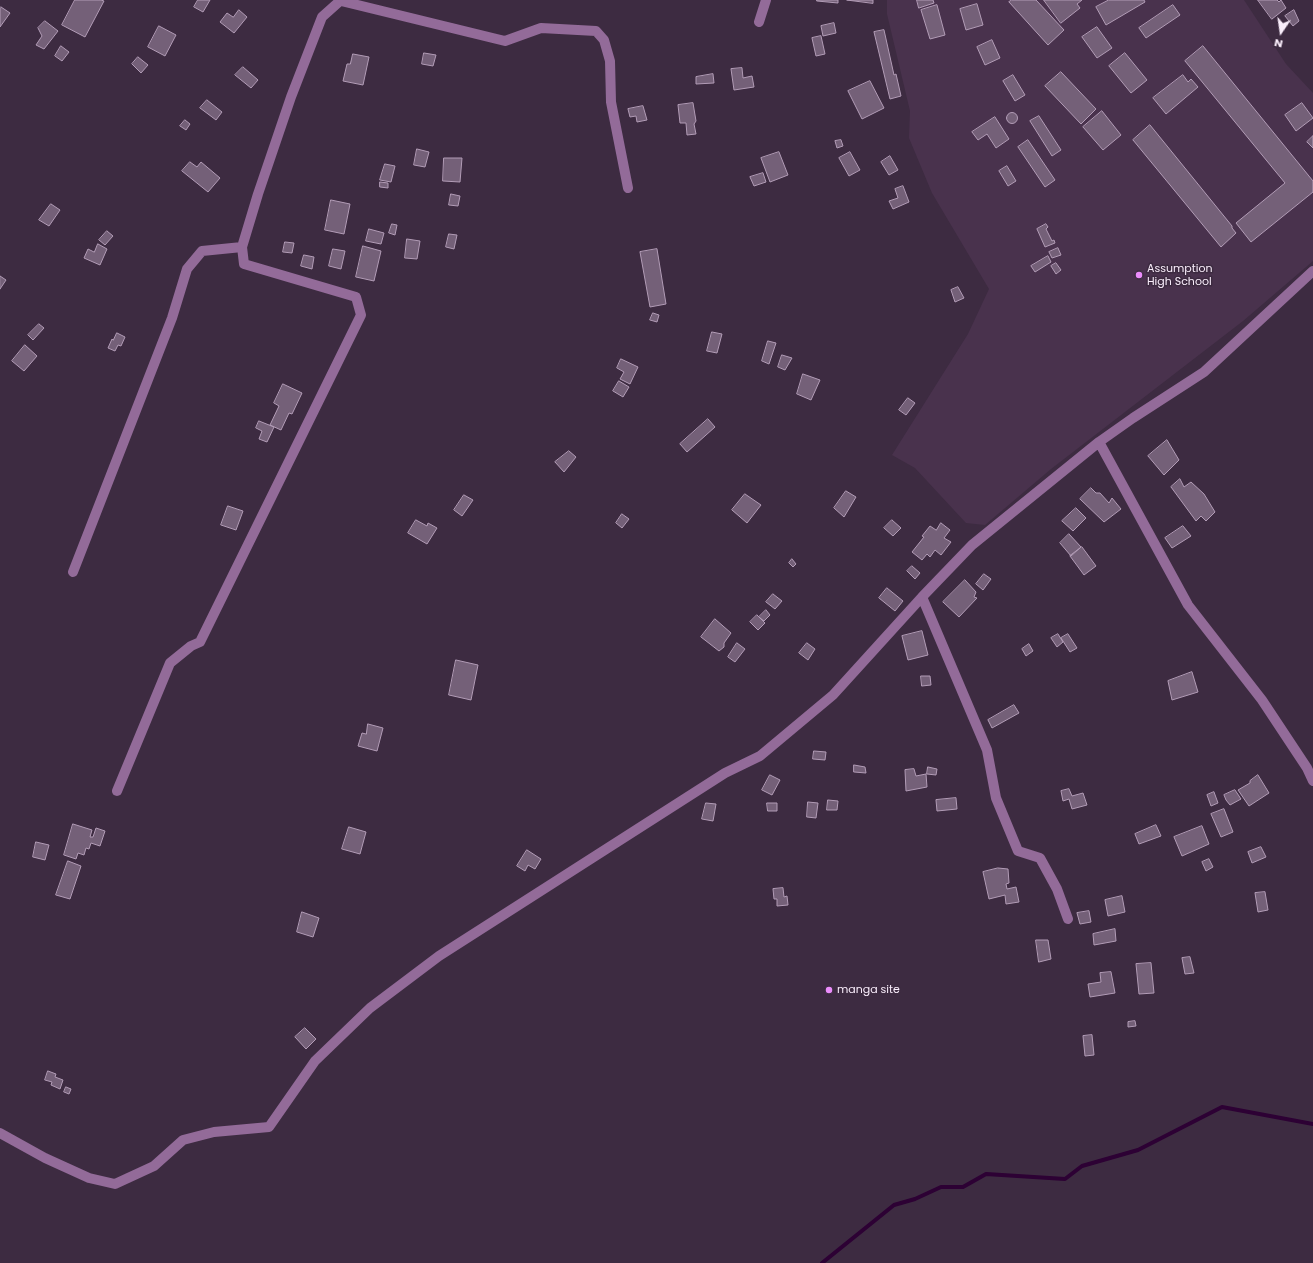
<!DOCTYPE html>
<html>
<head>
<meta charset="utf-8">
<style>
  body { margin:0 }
  #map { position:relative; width:1313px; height:1263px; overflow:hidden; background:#3d2b41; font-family:Poppins,sans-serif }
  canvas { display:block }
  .north { position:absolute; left:1261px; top:12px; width:40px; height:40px; -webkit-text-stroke:3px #3d2b41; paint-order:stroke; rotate:193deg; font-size:11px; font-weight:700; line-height:16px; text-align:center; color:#f9edfb }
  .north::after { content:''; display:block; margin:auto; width:14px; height:18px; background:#f9edfb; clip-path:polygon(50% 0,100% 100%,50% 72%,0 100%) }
</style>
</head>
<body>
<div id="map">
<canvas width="1313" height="1263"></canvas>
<div class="north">N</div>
</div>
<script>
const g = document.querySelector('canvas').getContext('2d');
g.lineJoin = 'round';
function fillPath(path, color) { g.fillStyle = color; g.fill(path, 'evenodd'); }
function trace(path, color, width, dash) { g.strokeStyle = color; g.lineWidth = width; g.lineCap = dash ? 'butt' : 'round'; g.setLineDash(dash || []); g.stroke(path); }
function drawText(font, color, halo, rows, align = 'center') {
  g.font = font + ' Poppins,sans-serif'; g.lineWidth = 3; g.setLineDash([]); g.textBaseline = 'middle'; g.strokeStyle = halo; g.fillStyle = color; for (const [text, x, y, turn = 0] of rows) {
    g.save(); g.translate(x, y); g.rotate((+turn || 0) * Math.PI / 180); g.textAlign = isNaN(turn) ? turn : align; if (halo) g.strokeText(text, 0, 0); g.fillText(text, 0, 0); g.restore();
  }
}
fillPath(new Path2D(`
  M 887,0 L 1244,0 L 1286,64 L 1313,93 L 1313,261 L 1243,321 L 1051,469 L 985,525 L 966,523 L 915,468 L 892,455 L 968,334 L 989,289 L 932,193 L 909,138 L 910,111 L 887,14 Z`), '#49324d');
trace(new Path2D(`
  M 822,1263 L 894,1205 L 915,1199 L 941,1187 L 963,1187 L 986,1174 L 1065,1179 L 1082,1166 L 1138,1150 L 1222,1107 L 1313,1124`), '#2d0134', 4);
const building = new Path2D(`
  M 75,0 L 101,0 L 104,1 L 85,37 L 62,25 Z
  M 198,0 L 210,0 L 203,12 L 194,7 Z
  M 817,0 L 838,0 L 838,3 L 817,1 Z
  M 847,0 L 873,0 L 873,3 Z
  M 917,0 L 933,0 L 934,3 L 919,8 Z
  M 1012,0 L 1036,0 L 1064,30 L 1048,45 L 1009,2 Z
  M 1044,0 L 1082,0 L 1077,4 L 1080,8 L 1061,23 Z
  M 1109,0 L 1144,0 L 1145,2 L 1106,25 L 1096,7 Z
  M 1258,0 L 1277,0 L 1279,2 L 1281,0 L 1286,8 L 1272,19 Z
  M 977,4 L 983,25 L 966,30 L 960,9 Z
  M 937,5 L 945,35 L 930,39 L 921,10 Z
  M 1173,5 L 1180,15 L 1146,38 L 1139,28 Z
  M 1,7 L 10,13 L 0,27 L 0,8 Z
  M 239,10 L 247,17 L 234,33 L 220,22 L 227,13 L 233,17 Z
  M 1294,10 L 1299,21 L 1293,26 L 1285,16 Z
  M 45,21 L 58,31 L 44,49 L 36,45 L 42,36 L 38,28 Z
  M 834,23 L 836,33 L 823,36 L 821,26 Z
  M 159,26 L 176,35 L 165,56 L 148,47 Z
  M 1097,27 L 1112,48 L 1097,58 L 1082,37 Z
  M 884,30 L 894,75 L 896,74 L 901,96 L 890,99 L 874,32 Z
  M 821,36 L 825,54 L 816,56 L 812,38 Z
  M 992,40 L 1000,58 L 985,65 L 977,47 Z
  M 61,46 L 69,52 L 62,61 L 55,56 Z
  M 1203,46 L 1313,181 L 1313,192 L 1251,242 L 1236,223 L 1285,183 L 1185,61 Z
  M 424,53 L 436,55 L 433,66 L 422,64 Z
  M 1125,53 L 1147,80 L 1131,93 L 1109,66 Z
  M 353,54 L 369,57 L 363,85 L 343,81 L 347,64 L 350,64 Z
  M 138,57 L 148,65 L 141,73 L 132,64 Z
  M 243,67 L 258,80 L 251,88 L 235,75 Z
  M 742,68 L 743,78 L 752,76 L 754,87 L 734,90 L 731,69 Z
  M 1061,72 L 1096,109 L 1081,124 L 1045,86 Z
  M 713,74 L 714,83 L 696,84 L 696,77 Z
  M 1013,75 L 1025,95 L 1015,101 L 1003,81 Z
  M 1183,75 L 1188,82 L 1191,79 L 1198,87 L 1166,114 L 1153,98 Z
  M 870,81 L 884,108 L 862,119 L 848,91 Z
  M 207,100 L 222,112 L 216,120 L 200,108 Z
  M 693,103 L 696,121 L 694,124 L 696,134 L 687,135 L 686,123 L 680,123 L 678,105 Z
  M 1302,103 L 1313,118 L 1296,131 L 1285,115 Z
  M 643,106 L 647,120 L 637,122 L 636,116 L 630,117 L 628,109 Z
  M 1102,111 L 1121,135 L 1103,150 L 1083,127 Z
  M1006.5 118a5.5 5.5 0 1 1 11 0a5.5 5.5 0 1 1-11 0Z
  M 1039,116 L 1061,150 L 1052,156 L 1030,121 Z
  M 995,117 L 1009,139 L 996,148 L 987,134 L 978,140 L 972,132 Z
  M 185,120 L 190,124 L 186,130 L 180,126 Z
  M 1150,125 L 1232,226 L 1232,228 L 1236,233 L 1221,247 L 1133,140 Z
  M 1313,136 L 1313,148 L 1307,142 Z
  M 841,140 L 843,146 L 837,148 L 835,141 Z
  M 1028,140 L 1055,180 L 1045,187 L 1018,147 Z
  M 417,149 L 429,152 L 425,167 L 414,165 Z
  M 779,152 L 788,175 L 770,182 L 761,158 Z
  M 850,152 L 860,170 L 849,176 L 839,158 Z
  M 890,156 L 898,170 L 889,175 L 881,162 Z
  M 444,158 L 462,158 L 460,182 L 443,181 Z
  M 190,162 L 197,167 L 201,162 L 220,178 L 208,192 L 182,171 Z
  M 385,164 L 395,166 L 391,182 L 380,180 Z
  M 1007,166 L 1016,181 L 1008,186 L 999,171 Z
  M 763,173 L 766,182 L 754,186 L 750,177 Z
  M 380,182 L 388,183 L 388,188 L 380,187 Z
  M 903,186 L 909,202 L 893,209 L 889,201 L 898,198 L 895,189 Z
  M 451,194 L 460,196 L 458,206 L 449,205 Z
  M 331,200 L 350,204 L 344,234 L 325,230 Z
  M 51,204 L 60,210 L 49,226 L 39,220 Z
  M 392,224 L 397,225 L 395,235 L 389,233 Z
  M 1046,224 L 1048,227 L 1046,229 L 1052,241 L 1054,240 L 1055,243 L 1045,247 L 1037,229 Z
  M 369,229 L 384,233 L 381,244 L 366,241 Z
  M 107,231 L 113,236 L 105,245 L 99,240 Z
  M 449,234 L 457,235 L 454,249 L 446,247 Z
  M 407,239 L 420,241 L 417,259 L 405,258 Z
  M 285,242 L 294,243 L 292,253 L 283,252 Z
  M 98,244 L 107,249 L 100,265 L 84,258 L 88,249 L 94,252 Z
  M 363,246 L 381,251 L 374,281 L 356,277 Z
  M 1058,248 L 1061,255 L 1052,258 L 1049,252 Z
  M 333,249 L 345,251 L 341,269 L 329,266 Z
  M 657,249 L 666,304 L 650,307 L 640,252 Z
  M 304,255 L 314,257 L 312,269 L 301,266 Z
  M 1048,256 L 1051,262 L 1035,272 L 1031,266 Z
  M 1056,263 L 1061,270 L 1056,274 L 1051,266 Z
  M 0,276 L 6,280 L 0,289 Z
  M 958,287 L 964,298 L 955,302 L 951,290 Z
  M 653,313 L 659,315 L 657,322 L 650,320 Z
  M 39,324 L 44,328 L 33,340 L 28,335 Z
  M 712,332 L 722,334 L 717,353 L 707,351 Z
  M 117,333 L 125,337 L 121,346 L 118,345 L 115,351 L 108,348 L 112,339 L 113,340 Z
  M 768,341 L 776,343 L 769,364 L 762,361 Z
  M 25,345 L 37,356 L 24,371 L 12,361 Z
  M 782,355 L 792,358 L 785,370 L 778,367 Z
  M 621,359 L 638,367 L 630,384 L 620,379 L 624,372 L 617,368 Z
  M 803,374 L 820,380 L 811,400 L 797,394 Z
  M 619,381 L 629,387 L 623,397 L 613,391 Z
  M 283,384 L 302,393 L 292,414 L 289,413 L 281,430 L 270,425 L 279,406 L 274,403 Z
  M 908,398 L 915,403 L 906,415 L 899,410 Z
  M 708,419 L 715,427 L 687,452 L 680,444 Z
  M 259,421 L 274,427 L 267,442 L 259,439 L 262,431 L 256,428 Z
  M 1167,440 L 1179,460 L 1164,475 L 1148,456 Z
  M 569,451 L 576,457 L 564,472 L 555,462 Z
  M 1180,479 L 1184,487 L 1191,482 L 1204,494 L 1215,512 L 1206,521 L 1201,516 L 1196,521 L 1171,487 Z
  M 1091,488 L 1096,493 L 1100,493 L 1109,503 L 1112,498 L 1121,509 L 1104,522 L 1080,499 Z
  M 846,491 L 856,497 L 844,517 L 834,508 Z
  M 745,494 L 761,505 L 747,523 L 732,510 Z
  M 464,495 L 473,500 L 462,516 L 454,510 Z
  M 228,506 L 243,511 L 236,530 L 221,525 Z
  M 1076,508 L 1086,518 L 1073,531 L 1062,521 Z
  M 622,514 L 629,519 L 622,528 L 616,523 Z
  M 416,520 L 427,526 L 428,523 L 437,528 L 427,544 L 408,533 Z
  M 892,520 L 901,528 L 893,536 L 884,528 Z
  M 941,523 L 950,530 L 944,538 L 951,542 L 941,555 L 935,550 L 930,557 L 927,554 L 922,560 L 912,552 L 924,537 L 922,536 L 930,526 L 936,530 Z
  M 1183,526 L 1191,536 L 1172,548 L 1165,538 Z
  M 1069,534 L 1081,547 L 1071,556 L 1060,543 Z
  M 1082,547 L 1096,566 L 1084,575 L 1070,556 Z
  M 792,559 L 796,564 L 793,567 L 789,563 Z
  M 912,566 L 920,573 L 915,579 L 907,571 Z
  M 984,574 L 991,579 L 983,590 L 976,584 Z
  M 965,580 L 976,592 L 974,597 L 977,598 L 959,617 L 943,602 Z
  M 887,588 L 903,601 L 895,611 L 879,598 Z
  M 773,594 L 782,601 L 775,609 L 766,602 Z
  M 766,610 L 770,615 L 764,621 L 759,617 Z
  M 757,615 L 765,623 L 758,630 L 750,622 Z
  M 715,619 L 731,633 L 724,643 L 724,647 L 719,651 L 701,637 Z
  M 922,631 L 928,655 L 908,660 L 902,636 Z
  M 1058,634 L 1063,642 L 1057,647 L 1051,638 Z
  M 1068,634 L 1077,648 L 1070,652 L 1061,638 Z
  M 737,643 L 745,649 L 735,662 L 728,657 Z
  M 807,643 L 815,649 L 808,660 L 799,653 Z
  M 1029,644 L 1033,651 L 1026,656 L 1022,649 Z
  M 456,660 L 478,665 L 471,700 L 449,695 Z
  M 1192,672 L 1198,692 L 1172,700 L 1168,681 Z
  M 921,676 L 930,676 L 931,685 L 922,686 Z
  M 1014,705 L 1019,713 L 992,728 L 988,720 Z
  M 368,724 L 383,728 L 377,751 L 358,746 L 362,733 L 366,734 Z
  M 814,751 L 826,752 L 825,760 L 813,759 Z
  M 854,765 L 865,767 L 866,773 L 854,772 Z
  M 928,767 L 937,769 L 936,775 L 927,774 Z
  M 914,769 L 916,776 L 926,774 L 927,787 L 906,791 L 905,770 Z
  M 770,775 L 780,780 L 772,795 L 762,790 Z
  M 1258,775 L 1269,793 L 1249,806 L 1238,790 L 1250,783 L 1250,781 Z
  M 1069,789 L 1072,796 L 1083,793 L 1087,805 L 1072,809 L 1069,799 L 1063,801 L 1061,791 Z
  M 1235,790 L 1241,799 L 1230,805 L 1226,800 L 1224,795 Z
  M 1214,792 L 1218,803 L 1211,806 L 1207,795 Z
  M 956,798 L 957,809 L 937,811 L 936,800 Z
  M 828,800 L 838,801 L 837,810 L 827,810 Z
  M 808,802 L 818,803 L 816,818 L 807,817 Z
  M 706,803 L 716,804 L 713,821 L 702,819 Z
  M 767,803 L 777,803 L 777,811 L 768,811 Z
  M 1224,809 L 1233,832 L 1221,837 L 1211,814 Z
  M 73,824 L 92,830 L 90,837 L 93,837 L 96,828 L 105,831 L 100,846 L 91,843 L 89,849 L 86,848 L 84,855 L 78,853 L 76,859 L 64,855 Z
  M 1156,825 L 1161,836 L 1139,844 L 1135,834 Z
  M 1202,826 L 1209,844 L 1182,856 L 1174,837 Z
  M 349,827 L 366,832 L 360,854 L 342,849 Z
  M 36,842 L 49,845 L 45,860 L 33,857 Z
  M 1261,847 L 1266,857 L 1252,863 L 1248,852 Z
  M 527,850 L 541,859 L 535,869 L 528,865 L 525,871 L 517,866 Z
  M 1209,859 L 1213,867 L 1206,871 L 1202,862 Z
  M 68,861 L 81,866 L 70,899 L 56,895 Z
  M 998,868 L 1008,869 L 1009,883 L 1006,884 L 1007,889 L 1016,887 L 1019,902 L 1006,904 L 1005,895 L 989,899 L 983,872 Z
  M 783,888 L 784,897 L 787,896 L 788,905 L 777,906 L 777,899 L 774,899 L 773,889 Z
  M 1265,892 L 1268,910 L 1258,912 L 1255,893 Z
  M 1122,896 L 1125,912 L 1108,916 L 1105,900 Z
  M 1089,911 L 1091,922 L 1080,924 L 1077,913 Z
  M 302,912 L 319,918 L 313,937 L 297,932 Z
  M 1115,929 L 1116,941 L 1094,945 L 1093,934 Z
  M 1036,940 L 1048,940 L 1051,959 L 1039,962 Z
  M 1190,957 L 1194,973 L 1185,974 L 1182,958 Z
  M 1151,963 L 1154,993 L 1139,994 L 1136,964 Z
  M 1111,972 L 1115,993 L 1090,997 L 1088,984 L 1101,982 L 1100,973 Z
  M 1135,1021 L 1136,1026 L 1128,1027 L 1128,1022 Z
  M 305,1028 L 316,1039 L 306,1049 L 295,1037 Z
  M 1092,1035 L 1094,1055 L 1085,1056 L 1083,1036 Z
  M 48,1071 L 56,1074 L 55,1077 L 63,1080 L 60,1089 L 51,1085 L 52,1082 L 45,1080 Z
  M 66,1087 L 71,1089 L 69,1094 L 64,1092 Z`);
fillPath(building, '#746078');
trace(building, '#b29cb6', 1);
trace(new Path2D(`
  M 341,1 L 505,41 L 541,28 L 596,31 L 604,40 L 610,61 L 611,102 L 628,188
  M 759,22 L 766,0
  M 1099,442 L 1188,605 L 1262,700 L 1307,768 L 1313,781
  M 73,572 L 172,318 L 187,269 L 202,251 L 242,247
  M 922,597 L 987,750 L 996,798 L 1018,851 L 1040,858 L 1057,889 L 1068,919
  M 117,791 L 170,663 L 191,646 L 200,642 L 361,315 L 356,297 L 244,264 L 242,247 L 258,194 L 291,97 L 322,17 L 341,0
  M 0,1133 L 45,1158 L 89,1178 L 115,1184 L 154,1166 L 183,1140 L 214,1132 L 269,1127 L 315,1061 L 370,1008 L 439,956 L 725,773 L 760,756 L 833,695 L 922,597 L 972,545 L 1099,442 L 1133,418 L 1204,372 L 1313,271`), '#936b99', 10);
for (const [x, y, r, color] of [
  [1139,275,4,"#eb8dfb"],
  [829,990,4,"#eb8dfb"]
]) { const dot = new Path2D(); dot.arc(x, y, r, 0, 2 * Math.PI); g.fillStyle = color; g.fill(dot); trace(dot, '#3d2b41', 1.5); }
drawText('11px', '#f9edfb', '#3d2b41', [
  ["Assumption",1147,269],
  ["High School",1147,282],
  ["manga site",837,990]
], 'left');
</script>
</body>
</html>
